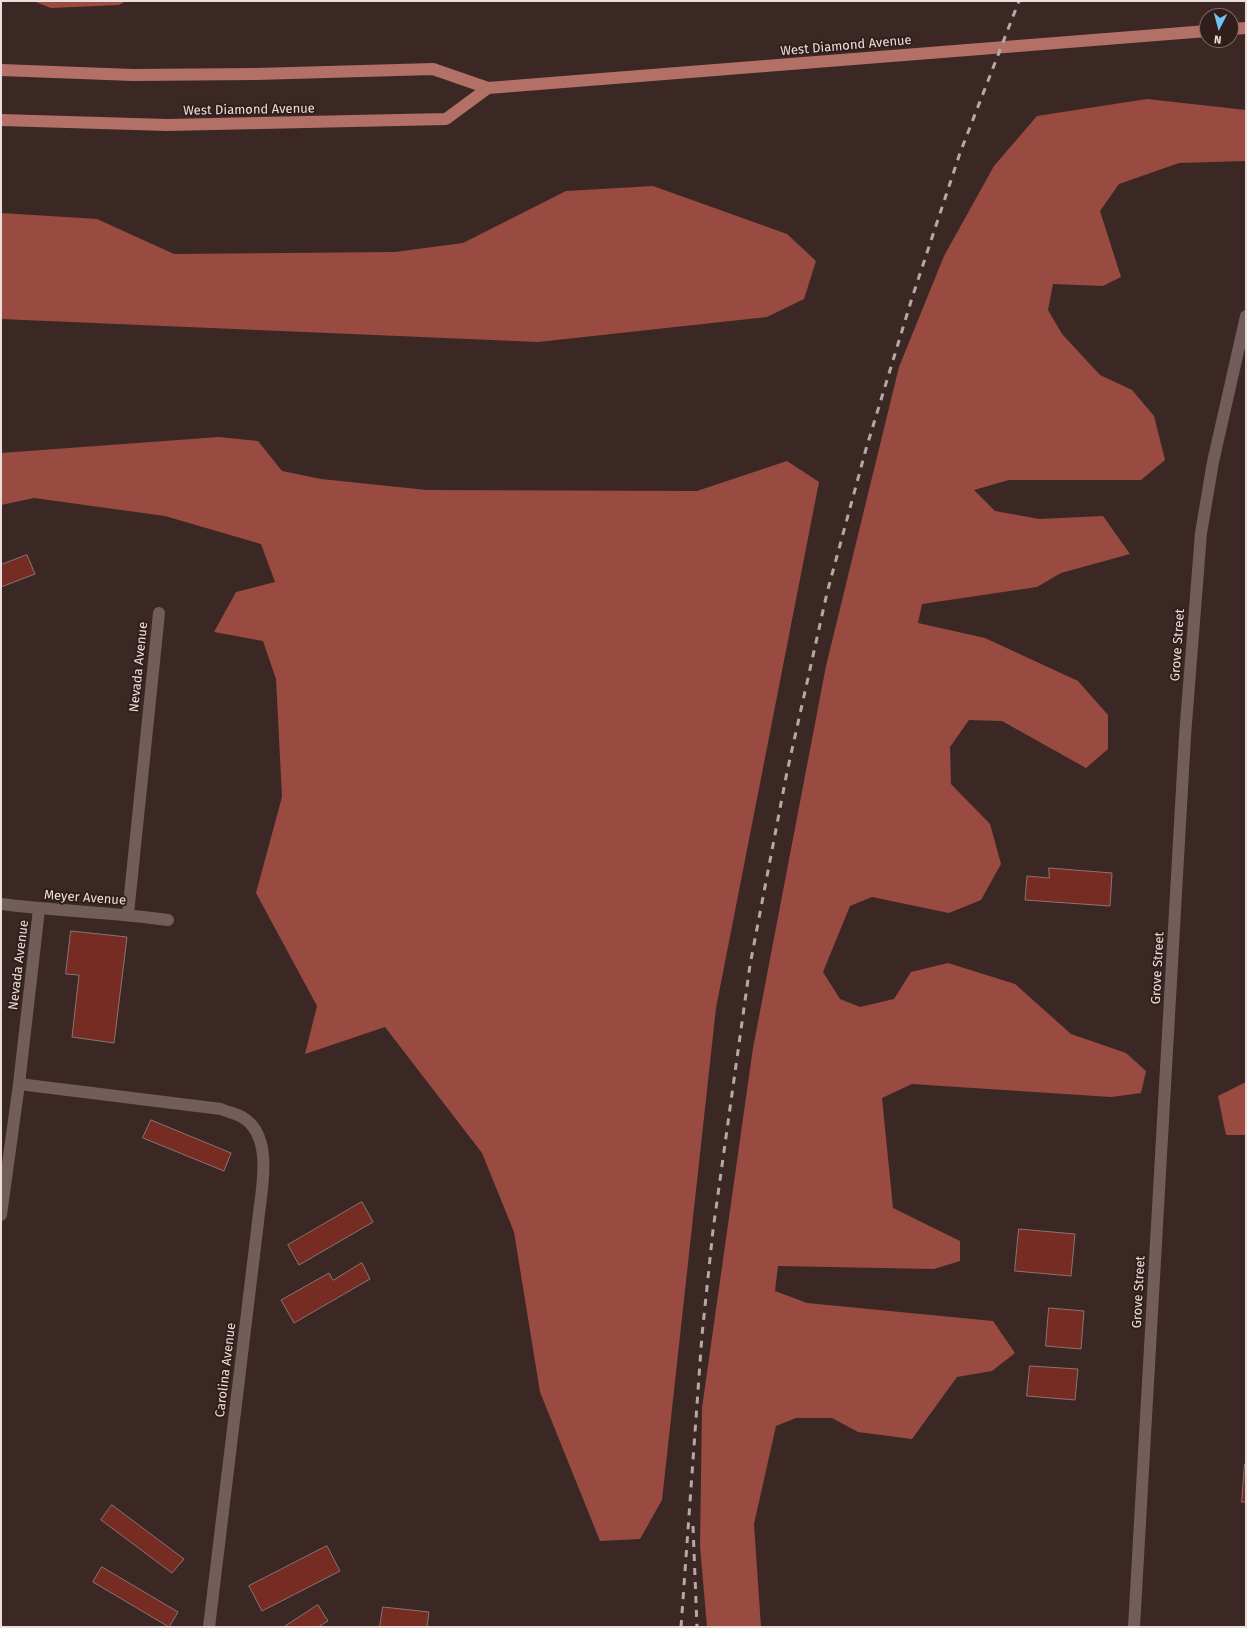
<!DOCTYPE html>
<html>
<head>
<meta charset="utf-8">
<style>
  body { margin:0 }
  #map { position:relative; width:1247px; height:1628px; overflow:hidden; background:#3b2825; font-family:"Fira Sans",sans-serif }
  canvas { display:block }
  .frame { position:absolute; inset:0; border:2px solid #ebdedc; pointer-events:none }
  .north { position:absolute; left:1199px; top:8px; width:40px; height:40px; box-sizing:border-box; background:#311e1b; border:1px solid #7b6b68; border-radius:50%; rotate:186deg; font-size:11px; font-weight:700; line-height:16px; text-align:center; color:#ebdedc }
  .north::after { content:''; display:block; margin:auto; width:14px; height:18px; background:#72c1f5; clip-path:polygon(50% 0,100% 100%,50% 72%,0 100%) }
</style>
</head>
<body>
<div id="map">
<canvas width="1247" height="1628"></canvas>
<div class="frame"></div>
<div class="north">N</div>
</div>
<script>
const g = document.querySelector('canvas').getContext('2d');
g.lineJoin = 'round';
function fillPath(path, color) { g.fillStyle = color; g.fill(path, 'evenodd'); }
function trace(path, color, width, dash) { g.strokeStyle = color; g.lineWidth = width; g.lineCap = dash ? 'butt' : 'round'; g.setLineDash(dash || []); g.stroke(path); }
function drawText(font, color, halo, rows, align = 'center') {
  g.font = font + ' "Fira Sans",sans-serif'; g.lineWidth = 4; g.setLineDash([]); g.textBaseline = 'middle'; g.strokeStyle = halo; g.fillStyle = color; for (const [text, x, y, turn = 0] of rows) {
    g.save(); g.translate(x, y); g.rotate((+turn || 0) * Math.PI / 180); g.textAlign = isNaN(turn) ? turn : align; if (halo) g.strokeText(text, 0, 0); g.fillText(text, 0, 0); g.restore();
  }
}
fillPath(new Path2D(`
  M 33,1 L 126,1 L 119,5 L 51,8 Z
  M 1147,99 L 1246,110 L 1246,161 L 1179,163 L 1119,184 L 1100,211 L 1121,277 L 1103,286 L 1053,284 L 1048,310 L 1062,334 L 1100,375 L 1132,390 L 1154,416 L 1165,460 L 1141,480 L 1009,480 L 974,490 L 995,511 L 1039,519 L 1103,516 L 1130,554 L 1061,573 L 1037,587 L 922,604 L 918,623 L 985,638 L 1078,681 L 1108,715 L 1108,749 L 1086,768 L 1002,721 L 969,720 L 950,747 L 951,784 L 990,824 L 1001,864 L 981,900 L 949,913 L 872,897 L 850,906 L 823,972 L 840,999 L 860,1007 L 894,999 L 911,972 L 948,963 L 1015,984 L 1071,1034 L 1126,1053 L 1146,1071 L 1141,1093 L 1111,1097 L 912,1084 L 882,1098 L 893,1208 L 960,1241 L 960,1261 L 934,1269 L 778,1266 L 775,1291 L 807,1303 L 993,1321 L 1015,1353 L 992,1371 L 957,1377 L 912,1439 L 858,1432 L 832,1418 L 796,1418 L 776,1426 L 754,1524 L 761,1627 L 707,1627 L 700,1546 L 702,1408 L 753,1048 L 826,666 L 899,367 L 944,256 L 994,166 L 1037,116 Z
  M 653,186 L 787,234 L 816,261 L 804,299 L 767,317 L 538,342 L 1,319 L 1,213 L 97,219 L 174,254 L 395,252 L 463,243 L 566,191 Z
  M 219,437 L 258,441 L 282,471 L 321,479 L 427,490 L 697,491 L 787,461 L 819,482 L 716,1008 L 662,1500 L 640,1539 L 600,1541 L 540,1392 L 514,1232 L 482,1153 L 385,1027 L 305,1054 L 317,1006 L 256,893 L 282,797 L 276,679 L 263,641 L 214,632 L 236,592 L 275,582 L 261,544 L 165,516 L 34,498 L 1,505 L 1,453 Z
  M 1246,1082 L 1246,1135 L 1226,1135 L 1218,1096 Z`), '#994b41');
const building = new Path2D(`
  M 27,555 L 35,574 L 1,587 L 1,565 Z
  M 1049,868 L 1112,873 L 1110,906 L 1025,900 L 1027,876 L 1049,878 Z
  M 71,931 L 127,937 L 114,1043 L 72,1037 L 79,975 L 66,974 Z
  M 151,1120 L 231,1153 L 224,1171 L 143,1138 Z
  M 362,1202 L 373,1222 L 299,1265 L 288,1245 Z
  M 1019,1229 L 1075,1234 L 1071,1276 L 1015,1271 Z
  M 362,1263 L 370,1279 L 294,1323 L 281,1300 L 329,1273 L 333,1280 Z
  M 1049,1308 L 1084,1311 L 1081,1349 L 1046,1346 Z
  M 1030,1366 L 1078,1369 L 1075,1400 L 1027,1396 Z
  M 1245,1464 L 1246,1464 L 1246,1502 L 1242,1502 Z
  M 112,1505 L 184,1559 L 172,1573 L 101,1520 Z
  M 327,1546 L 340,1571 L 262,1611 L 249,1586 Z
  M 102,1567 L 178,1612 L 169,1627 L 93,1582 Z
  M 318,1605 L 328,1621 L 318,1627 L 284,1627 Z
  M 383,1607 L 429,1612 L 427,1627 L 380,1627 Z`);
fillPath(building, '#762b23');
trace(building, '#8b7471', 1);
trace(new Path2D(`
  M 1,904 C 56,911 112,912 168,920
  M 128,914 L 159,613
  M 19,1084 L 221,1109 C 227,1112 236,1113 242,1117 C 275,1136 261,1191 258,1222 L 209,1627
  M 1,1215 L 19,1084 L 39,909
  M 1134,1627 L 1185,736 L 1201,533 L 1213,462 L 1246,316`), '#735d5a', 12);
trace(new Path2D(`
  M 1231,29 L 1246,28
  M 1,70 L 133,75 L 256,74 L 433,69 L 488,88 L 1207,31
  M 1,120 L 167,125 L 446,119 L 488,88`), '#b37067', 12);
trace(new Path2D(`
  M 693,1526 L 697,1627
  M 681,1627 L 702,1335 L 713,1230 L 750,965 L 787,772 L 827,593 L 866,449 L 912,298 L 960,153 L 1019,1`), '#b7a8a6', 3, [7, 7]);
drawText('13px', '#ebdedc', '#311e1b', [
  ["West Diamond Avenue",846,46,-5],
  ["West Diamond Avenue",249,110,-1],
  ["Grove Street",1178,645,-86],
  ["Nevada Avenue",139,667,-84],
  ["Meyer Avenue",85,898,4],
  ["Nevada Avenue",19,965,-83],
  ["Grove Street",1158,968,-87],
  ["Grove Street",1139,1292,-87],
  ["Carolina Avenue",226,1370,-83]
]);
</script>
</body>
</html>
